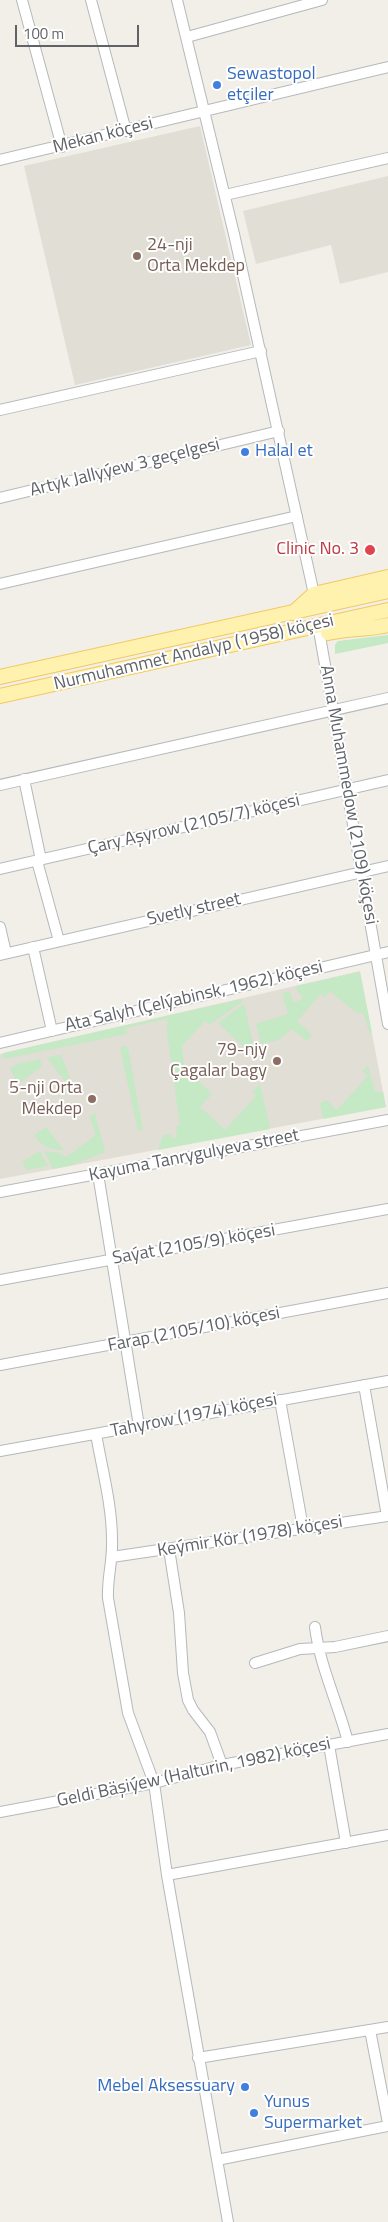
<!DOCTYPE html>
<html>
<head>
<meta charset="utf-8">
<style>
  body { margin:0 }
  #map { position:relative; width:388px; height:2222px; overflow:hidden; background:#f1efe8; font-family:"Titillium Web",sans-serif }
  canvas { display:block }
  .scale { position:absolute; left:15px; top:25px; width:124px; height:22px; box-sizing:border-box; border:2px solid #5f6368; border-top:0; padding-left:6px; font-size:15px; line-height:18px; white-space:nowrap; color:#5f6368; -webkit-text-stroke:4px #fff; paint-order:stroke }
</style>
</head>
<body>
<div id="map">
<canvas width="388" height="2222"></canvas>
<div class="scale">100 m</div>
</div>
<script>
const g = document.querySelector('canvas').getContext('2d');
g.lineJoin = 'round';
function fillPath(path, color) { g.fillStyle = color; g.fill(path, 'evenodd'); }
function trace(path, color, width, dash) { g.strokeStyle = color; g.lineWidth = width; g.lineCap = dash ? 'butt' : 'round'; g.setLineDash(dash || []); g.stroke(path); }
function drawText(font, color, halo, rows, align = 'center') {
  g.font = font + ' "Titillium Web",sans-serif'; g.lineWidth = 4; g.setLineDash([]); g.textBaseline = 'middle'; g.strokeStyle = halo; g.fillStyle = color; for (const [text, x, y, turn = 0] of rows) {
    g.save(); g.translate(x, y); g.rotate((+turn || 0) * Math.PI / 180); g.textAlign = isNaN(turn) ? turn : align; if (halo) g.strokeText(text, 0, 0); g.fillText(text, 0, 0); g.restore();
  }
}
fillPath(new Path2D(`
  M 200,126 L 251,345 L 75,385 L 24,166 Z
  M 388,176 L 388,272 L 340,284 L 331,245 L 256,264 L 243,211 Z
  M 360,971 L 386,1107 L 0,1179 L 0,1054 Z`), '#e1ded6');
fillPath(new Path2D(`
  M 388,635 L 388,643 L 335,654 L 335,645 L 338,641 Z
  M 360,972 L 372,1033 L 369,1032 L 364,1014 L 354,1011 L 330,991 L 325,997 L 321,994 L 297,1021 L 312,1035 L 307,1041 L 292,1029 L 278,1040 L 261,1044 L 256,1024 L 288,1014 L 282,993 L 290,992 L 293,1002 L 302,1000 L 301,993 L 298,994 L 296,986 Z
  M 242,999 L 242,1002 L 209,1025 L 205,1021 L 182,1046 L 184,1067 L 212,1094 L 200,1107 L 225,1130 L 256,1096 L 252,1092 L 260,1084 L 270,1129 L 158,1150 L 163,1135 L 171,1134 L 172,1138 L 177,1137 L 176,1126 L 180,1125 L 166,1026 L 168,1025 L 167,1019 L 126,1028 L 127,1034 L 4,1059 L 3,1053 Z
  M 244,1004 L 255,1051 L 247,1050 L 218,1023 Z
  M 124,1046 L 128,1048 L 143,1130 L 138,1131 L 120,1048 Z
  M 57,1055 L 61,1055 L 70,1077 L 65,1081 L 47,1058 Z
  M 40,1059 L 42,1066 L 21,1082 L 16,1081 L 10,1068 L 18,1064 Z
  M 368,1066 L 375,1092 L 383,1092 L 386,1107 L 323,1119 L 320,1103 L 326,1100 L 337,1110 L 368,1076 L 362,1071 Z
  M 95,1113 L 105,1152 L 69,1166 L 53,1169 L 44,1151 L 59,1153 L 66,1157 L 92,1138 L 96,1134 L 89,1116 Z
  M 46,1127 L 64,1150 C 50,1150 42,1147 34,1135 Z
  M 40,1151 L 48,1166 L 27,1170 L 22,1162 Z`), '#c5e8c5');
const minor = new Path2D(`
  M 22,0 L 62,147
  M 91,0 L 126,131
  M 177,0 L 234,234 L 314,594
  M 187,37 L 322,0
  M 0,160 L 388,67
  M 225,195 L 388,158
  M 0,410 L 261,351
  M 0,498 L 279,431
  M 0,584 L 297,516
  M 318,625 L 388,1024
  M 24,779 L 41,860
  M 0,785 L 388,698
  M 37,861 L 59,941
  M 0,869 L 388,780
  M 0,927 L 6,953
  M 33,947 L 52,1031
  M 0,955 L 388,866
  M 0,1043 L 388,952
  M 98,1174 L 139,1426
  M 0,1192 L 388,1120
  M 0,1280 L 388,1209
  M 0,1365 L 388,1293
  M 364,1385 L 387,1516
  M 280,1400 L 303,1528
  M 96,1434 C 102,1469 112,1505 112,1540 C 113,1560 107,1578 108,1598 L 128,1713 L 154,1783 L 167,1875 L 228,2222
  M 0,1451 L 388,1381
  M 169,1549 L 179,1613 L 183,1673 L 188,1700 L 193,1710 L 210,1732 L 222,1765
  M 112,1557 L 388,1516
  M 315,1627 C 320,1667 338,1703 348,1742
  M 255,1663 L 300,1649 L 335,1647 L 388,1636
  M 329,1745 L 346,1843
  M 0,1812 L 154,1783 L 222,1765 L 388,1734
  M 167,1875 L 388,1835
  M 370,2030 L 388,2123
  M 198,2058 L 388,2027
  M 217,2160 L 388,2126`);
const major = new Path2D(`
  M 293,613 L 314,594 L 388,577
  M 328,633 C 348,628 368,630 388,625
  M 0,677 L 388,591
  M 0,696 L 388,610`);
trace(minor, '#b5b8bc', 12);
trace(major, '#f2c960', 16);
trace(minor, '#fff', 10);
trace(major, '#fff2af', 14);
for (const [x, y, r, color] of [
  [217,85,5,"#3f7fe0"],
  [137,256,5,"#8d6e63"],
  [245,452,5,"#3f7fe0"],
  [370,550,6,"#e0444e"],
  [277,1061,5,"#8d6e63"],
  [92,1099,5,"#8d6e63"],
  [245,2087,5,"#3f7fe0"],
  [254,2113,5,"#3f7fe0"]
]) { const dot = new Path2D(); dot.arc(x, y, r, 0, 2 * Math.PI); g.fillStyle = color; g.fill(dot); trace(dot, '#fff', 2); }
drawText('18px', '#366cbe', '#fff', [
  ["Sewastopol",227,75],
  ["etçiler",227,96],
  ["Halal et",255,452],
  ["Mebel Aksessuary",235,2087,"right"],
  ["Yunus",264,2103],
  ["Supermarket",264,2124]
], 'left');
drawText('18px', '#5f6368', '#fff', [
  ["Mekan köçesi",103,136,-14],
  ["Artyk Jallyýew 3 geçelgesi",125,468,-14],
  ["Nurmuhammet Andalyp (1958) köçesi",194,653,-13],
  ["Anna Muhammedow (2109) köçesi",348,795,80],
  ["Çary Aşyrow (2105/7) köçesi",194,825,-13],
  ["Svetly street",194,910,-13],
  ["Ata Salyh (Çelýabinsk, 1962) köçesi",194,997,-13],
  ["Kayuma Tanrygulyeva street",194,1156,-11],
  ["Saýat (2105/9) köçesi",194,1245,-10],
  ["Farap (2105/10) köçesi",194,1330,-11],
  ["Tahyrow (1974) köçesi",194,1416,-11],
  ["Keýmir Kör (1978) köçesi",250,1537,-9],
  ["Geldi Bäşiýew (Halturin, 1982) köçesi",194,1773,-12]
]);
drawText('18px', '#785e54', '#fff', [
  ["24-nji",147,246,"left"],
  ["Orta Mekdep",147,267,"left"],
  ["79-njy",267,1051],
  ["Çagalar bagy",267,1072],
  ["5-nji Orta",82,1089],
  ["Mekdep",82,1110]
], 'right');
drawText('18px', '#be3a42', '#fff', [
  ["Clinic No. 3",359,550]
], 'right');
</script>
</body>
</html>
